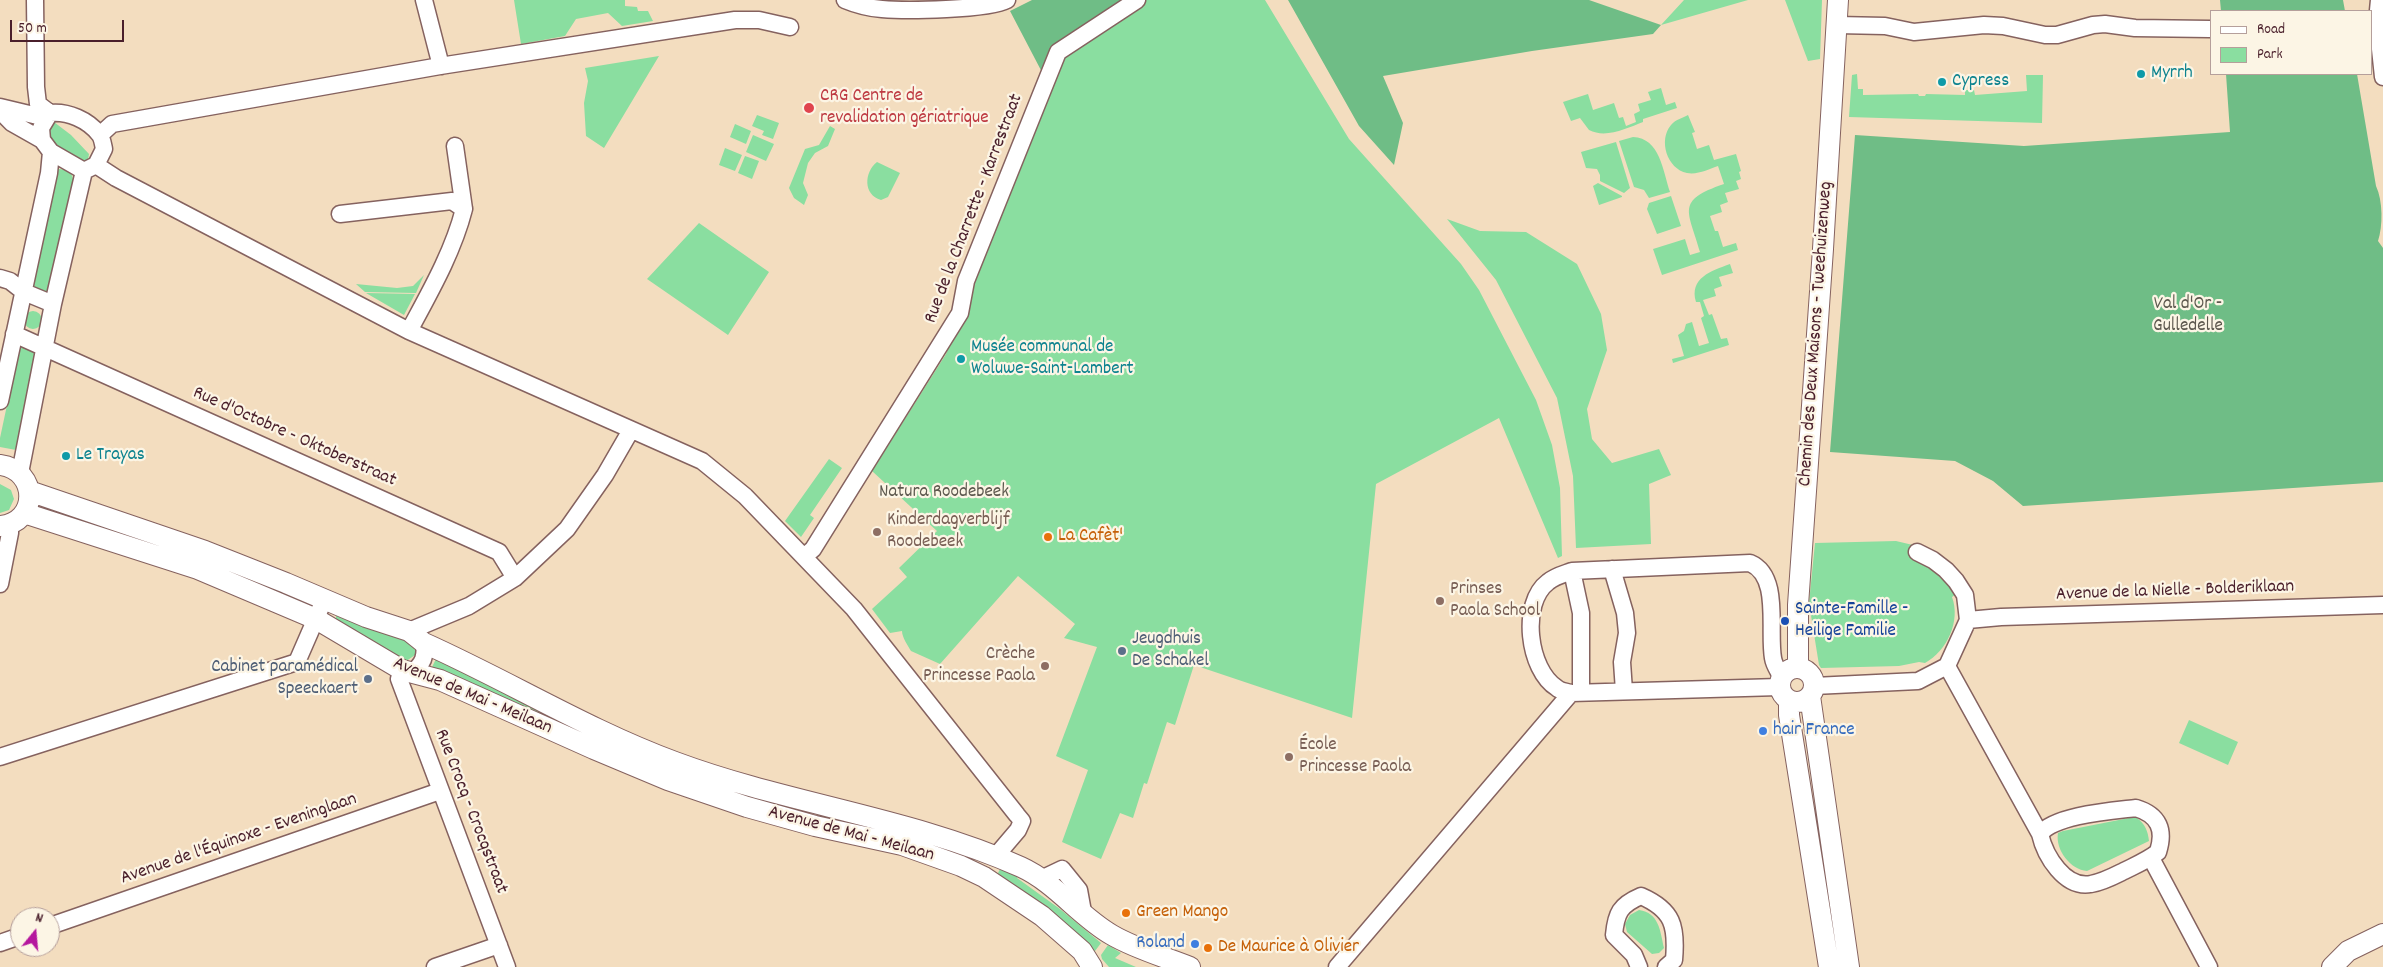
<!DOCTYPE html>
<html>
<head>
<meta charset="utf-8">
<style>
  body { margin:0 }
  #map { position:relative; width:2383px; height:967px; overflow:hidden; background:#f3ddbf; font-family:Dekko,sans-serif }
  canvas { display:block }
  .legend { position:absolute; left:2210px; top:10px; width:162px; height:65px; box-sizing:border-box; background:#fcf5e5; border:1px solid #b59f9b; margin:0; padding:6px 9px; list-style:none; font-size:15px; color:#4a1f2b }
  .legend li { display:flex; align-items:center; gap:10px; height:25px }
  .legend b { width:25px; border:1px solid #b59f9b }
  .north { position:absolute; left:10px; top:907px; width:50px; height:50px; box-sizing:border-box; background:#fcf5e5; border:1px solid #b59f9b; border-radius:50%; rotate:17deg; font-size:14px; font-weight:700; line-height:20px; text-align:center; color:#4a1f2b }
  .north::after { content:''; display:block; margin:auto; width:18px; height:22px; background:#b5179e; clip-path:polygon(50% 0,100% 100%,50% 72%,0 100%) }
  .scale { position:absolute; left:10px; top:20px; width:114px; height:22px; box-sizing:border-box; border:2px solid #4a1f2b; border-top:0; padding-left:6px; font-size:15px; line-height:18px; white-space:nowrap; color:#4a1f2b; -webkit-text-stroke:4px #fcf5e5; paint-order:stroke }
</style>
</head>
<body>
<div id="map">
<canvas width="2383" height="967"></canvas>
<ul class="legend">
<li><b style="height:6px;background:#fff"></b>Road</li>
<li><b style="height:14px;background:#8adea0"></b>Park</li>
</ul>
<div class="north">N</div>
<div class="scale">50 m</div>
</div>
<script>
const g = document.querySelector('canvas').getContext('2d');
g.lineJoin = 'round';
function fillPath(path, color) { g.fillStyle = color; g.fill(path, 'evenodd'); }
function trace(path, color, width, dash) { g.strokeStyle = color; g.lineWidth = width; g.lineCap = dash ? 'butt' : 'round'; g.setLineDash(dash || []); g.stroke(path); }
function drawText(font, color, halo, rows, align = 'center') {
  g.font = font + ' Dekko,sans-serif'; g.lineWidth = 4.5; g.setLineDash([]); g.textBaseline = 'middle'; g.strokeStyle = halo; g.fillStyle = color; for (const [text, x, y, turn = 0] of rows) {
    g.save(); g.translate(x, y); g.rotate((+turn || 0) * Math.PI / 180); g.textAlign = isNaN(turn) ? turn : align; if (halo) g.strokeText(text, 0, 0); g.fillText(text, 0, 0); g.restore();
  }
}
fillPath(new Path2D(`
  M 514,0 L 625,0 L 625,6 L 637,7 L 638,11 L 648,11 L 653,21 L 622,26 L 608,13 L 576,19 L 565,36 L 521,44 Z
  M 1145,0 L 1265,0 L 1349,139 L 1461,264 L 1479,290 L 1536,400 L 1552,445 L 1560,488 L 1562,556 L 1558,558 L 1499,418 L 1376,484 L 1352,718 L 1194,665 L 1175,725 L 1167,722 L 1147,784 L 1144,783 L 1133,818 L 1120,813 L 1101,859 L 1062,842 L 1088,770 L 1056,756 L 1097,647 L 1064,638 L 1075,624 L 1018,576 L 940,664 L 911,651 C 908,646 902,637 902,631 L 890,633 L 872,609 L 907,577 L 899,568 L 937,531 L 872,471 L 946,354 L 972,283 L 1063,57 Z
  M 1684,0 L 1748,0 L 1661,25 Z
  M 1785,0 L 1822,0 L 1820,59 L 1808,61 Z
  M 659,56 L 604,148 L 586,136 L 584,103 L 588,81 L 585,68 Z
  M 1857,74 L 1858,89 L 1863,89 L 1863,95 L 1918,94 L 1919,96 L 1925,96 L 1926,94 L 1965,95 L 1965,90 L 1974,90 L 1975,95 L 2027,91 L 2026,75 L 2043,75 L 2042,123 L 1849,117 L 1852,75 Z
  M 1661,88 L 1666,105 L 1675,102 L 1677,108 L 1643,119 L 1643,122 C 1627,128 1606,139 1589,130 L 1580,118 L 1571,121 L 1563,102 L 1588,94 L 1593,110 L 1614,103 L 1619,118 L 1623,117 L 1626,126 L 1636,122 L 1634,114 L 1640,111 L 1638,104 L 1651,100 L 1648,92 Z
  M 757,115 L 779,123 L 773,139 L 762,135 L 764,131 L 752,126 Z
  M 1688,115 L 1695,132 L 1692,133 L 1697,149 L 1709,145 L 1714,160 L 1736,154 L 1741,171 L 1739,172 L 1741,179 L 1736,181 L 1739,189 L 1725,193 L 1728,202 L 1720,205 L 1722,212 L 1710,216 L 1715,231 L 1718,231 L 1723,247 L 1736,243 L 1738,250 L 1662,275 L 1653,249 L 1685,239 L 1690,255 L 1700,252 C 1689,211 1674,201 1724,184 L 1718,166 C 1709,169 1698,175 1687,173 C 1667,169 1658,140 1671,125 C 1676,119 1683,118 1688,115 Z
  M 54,122 L 71,135 L 89,154 L 88,160 L 82,161 C 63,152 51,149 48,126 Z
  M 735,124 L 751,131 L 746,144 L 730,137 Z
  M 830,126 L 835,129 L 828,146 L 815,153 L 808,163 L 803,183 L 808,195 L 804,205 L 794,198 L 789,188 L 805,149 L 819,145 Z
  M 753,135 L 774,144 L 766,161 L 746,152 Z
  M 1633,137 C 1660,138 1663,171 1670,192 L 1649,198 L 1644,190 L 1634,187 L 1619,141 Z
  M 1616,142 L 1630,188 L 1624,193 L 1600,181 L 1600,175 L 1597,169 L 1586,168 L 1581,152 Z
  M 725,148 L 742,155 L 735,171 L 719,165 Z
  M 745,156 L 759,161 L 752,179 L 738,173 Z
  M 877,162 L 900,173 L 888,197 L 881,200 C 863,195 864,172 877,162 Z
  M 58,169 C 68,169 74,173 73,183 L 51,286 L 46,293 L 31,287 L 53,173 Z
  M 1598,183 L 1622,196 L 1622,197 L 1599,205 L 1593,186 Z
  M 1671,196 L 1681,226 L 1657,234 L 1647,209 L 1649,203 Z
  M 1447,219 L 1480,231 L 1526,232 L 1577,264 L 1601,314 L 1607,350 L 1587,409 L 1592,439 L 1612,463 L 1659,449 L 1671,475 L 1649,484 L 1651,544 L 1576,548 L 1573,476 L 1557,398 L 1496,280 Z
  M 699,223 L 769,272 L 728,335 L 647,279 Z
  M 1730,264 L 1733,273 L 1719,277 L 1722,286 L 1714,289 L 1716,296 L 1703,300 L 1709,315 L 1712,314 L 1721,339 L 1727,338 L 1729,345 L 1673,363 L 1672,359 L 1684,356 L 1678,335 L 1684,331 L 1686,324 L 1692,322 L 1699,346 L 1709,343 L 1701,318 L 1704,316 L 1700,302 L 1696,302 C 1689,278 1711,271 1730,264 Z
  M 424,275 L 416,293 L 365,292 L 356,284 L 397,288 L 413,286 Z
  M 366,293 L 415,294 L 404,315 Z
  M24 320a9 9 0 1 1 18 0a9 9 0 1 1-18 0Z
  M 20,344 L 38,348 L 16,450 L 0,447 L 0,438 Z
  M 829,459 L 842,468 L 810,515 L 814,518 L 801,537 L 785,521 Z
  M 0,484 L 11,490 L 14,499 L 9,510 L 0,513 Z
  M 1896,541 L 1917,546 L 1926,563 L 1946,580 L 1956,594 L 1952,597 C 1961,621 1947,651 1925,663 L 1919,662 L 1899,666 L 1821,668 L 1819,665 L 1809,603 L 1815,543 Z
  M 341,613 L 416,645 L 415,655 L 405,662 L 336,620 L 336,616 Z
  M 436,659 L 661,760 L 655,772 L 431,669 Z
  M 2189,720 L 2238,742 L 2228,765 L 2179,743 Z
  M 2129,818 L 2137,818 C 2145,824 2148,831 2149,841 L 2087,871 C 2071,870 2055,850 2058,833 L 2063,831 Z
  M 1000,869 L 1018,875 L 1017,878 L 1060,909 L 1101,943 L 1092,955 L 997,875 Z
  M 1639,910 C 1659,913 1660,930 1664,948 L 1659,953 L 1652,954 L 1627,932 L 1625,924 L 1630,915 Z
  M 1108,945 L 1121,953 L 1115,958 L 1136,967 L 1109,967 L 1102,959 L 1101,955 Z`), '#8adea0');
fillPath(new Path2D(`
  M 1032,0 L 1129,0 L 1052,52 L 1044,76 L 1010,11 Z
  M 1288,0 L 1589,0 L 1661,25 L 1653,34 L 1532,51 L 1383,76 L 1403,123 L 1394,165 L 1359,126 Z
  M 2220,0 L 2343,0 L 2345,11 L 2221,11 Z
  M 2226,74 L 2357,74 L 2376,186 C 2383,201 2383,226 2378,241 L 2383,248 L 2383,482 L 2023,506 L 1993,481 L 1955,461 L 1830,452 L 1855,135 L 2024,146 L 2230,132 Z`), '#6fbd86');
const minor = new Path2D(`
  M 35,0 L 36,87 L 38,104 L 50,113
  M 424,0 L 441,66
  M 845,0 C 857,5 869,8 882,9 C 905,11 989,10 1007,0
  M 2379,0 L 2377,21 L 2383,77
  M 1837,25 L 1885,26 L 1914,32 L 1984,25 L 2003,26 L 2045,35 L 2057,35 L 2093,25 L 2105,24 L 2135,28 L 2210,29
  M 0,107 L 46,118
  M 0,111 L 12,123 L 42,140 L 51,152 L 84,171
  M 100,135 L 112,124 L 440,66 L 735,20 L 759,20 L 790,27
  M 42,140 L 41,128 L 50,113 C 68,111 88,120 99,134 C 102,137 103,144 104,149 L 96,165 L 88,169
  M 455,146 L 464,209
  M 96,165 L 116,178 L 409,331 L 702,461 L 745,496 L 854,609 L 1017,815 L 1022,821 L 1018,830 L 995,857
  M 340,214 L 452,201 L 464,209 C 453,252 430,292 409,331
  M 0,278 L 10,281 L 24,292 L 53,304
  M 14,334 L 499,552 L 515,578
  M 0,401 L 49,173 L 51,152
  M 20,473 L 53,304 L 84,171
  M 805,556 L 813,549 L 960,313 L 966,281 L 1058,52 L 1137,0
  M 1612,569 L 1625,613 L 1627,633 L 1622,662 L 1624,691
  M 1572,571 L 1581,613 L 1581,692
  M 0,584 L 10,533 L 10,524
  M 1968,620 L 2001,617 L 2383,605
  M 409,631 L 469,606 L 515,578 L 567,529 L 605,475 L 631,430
  M 1947,666 L 2040,834 C 2045,856 2065,889 2091,884 C 2103,882 2114,876 2124,871 C 2136,865 2148,860 2158,852 C 2165,830 2159,815 2136,808 C 2111,811 2055,815 2040,834
  M 402,670 L 399,679 L 507,967
  M 413,672 C 423,663 426,657 424,643
  M 1814,686 L 1918,681 L 1947,666 L 1968,620 L 1965,595 L 1956,581 L 1946,570 L 1933,560 L 1917,552
  M 1779,687 L 1571,693 C 1567,692 1560,691 1557,688 C 1528,670 1520,603 1548,582 C 1555,576 1564,574 1572,571 L 1750,563 C 1781,576 1768,630 1773,658 C 1774,665 1778,670 1781,676
  M 0,757 L 297,662 L 324,600
  M 2151,858 L 2209,967
  M 1041,879 L 1062,869 L 1079,890 L 1083,912
  M 50,926 L 440,791
  M 0,943 L 20,936
  M 435,967 L 499,945
  M 1337,967 L 1571,693
  M 1639,967 L 1634,955 L 1614,935 C 1616,913 1620,905 1641,896 C 1673,910 1677,926 1674,960 L 1666,967`);
const tertiary = new Path2D(`
  M 0,465 C 39,470 39,523 0,526
  M 29,491 L 205,551 L 286,583 L 366,617 L 409,631 L 424,643 C 509,681 588,730 675,762 C 788,804 912,818 1021,867 C 1056,883 1080,917 1112,935 C 1136,949 1165,957 1190,967
  M 24,513 L 198,569 L 316,619 L 402,670 L 440,680 L 594,749 L 668,780 L 747,807 L 815,826 L 902,845 L 961,866 L 984,877 L 1042,916 L 1082,951 L 1092,967
  M 1798,667 L 1798,605 L 1823,249 L 1838,0
  M1780 685a17 17 0 1 1 34 0a17 17 0 1 1-34 0Z
  M 1810,696 L 1849,967
  M 1789,700 L 1789,715 L 1829,967
  M 2332,967 L 2348,951 L 2383,934`);
trace(minor, '#85625f', 19);
trace(tertiary, '#85625f', 22);
trace(minor, '#fff', 16);
trace(tertiary, '#fff', 20);
for (const [x, y, r, color] of [
  [2141,74,5,"#0f9aa8"],
  [1942,82,5,"#0f9aa8"],
  [809,108,6,"#e0444e"],
  [961,359,5,"#0f9aa8"],
  [66,456,5,"#0f9aa8"],
  [877,532,5,"#8d6e63"],
  [1048,537,5,"#e8710a"],
  [1440,601,5,"#8d6e63"],
  [1785,621,5,"#1a4fb4"],
  [1122,651,5,"#5c6f8a"],
  [1045,666,5,"#8d6e63"],
  [368,679,5,"#5c6f8a"],
  [1763,731,5,"#3f7fe0"],
  [1289,757,5,"#8d6e63"],
  [1126,913,5,"#e8710a"],
  [1195,944,5,"#3f7fe0"],
  [1208,948,5,"#e8710a"]
]) { const dot = new Path2D(); dot.arc(x, y, r, 0, 2 * Math.PI); g.fillStyle = color; g.fill(dot); trace(dot, '#fcf5e5', 2); }
drawText('19px', '#0d838f', '#fcf5e5', [
  ["Myrrh",2151,74],
  ["Cypress",1952,82],
  ["Musée communal de",971,348],
  ["Woluwe-Saint-Lambert",971,370],
  ["Le Trayas",76,456]
], 'left');
drawText('19px', '#be3a42', '#fcf5e5', [
  ["CRG Centre de",820,97],
  ["revalidation gériatrique",820,119]
], 'left');
drawText('19px', '#4a1f2b', '#fcf5e5', [
  ["Rue de la Charrette - Karrestraat",975,209,-69],
  ["Chemin des Deux Maisons - Tweehuizenweg",1817,334,-86],
  ["Rue d'Octobre - Oktoberstraat",294,438,24],
  ["Avenue de la Nielle - Bolderiklaan",2175,592,-2],
  ["Avenue de Mai - Meilaan",472,697,23],
  ["Rue Crocq - Crocqstraat",470,812,69],
  ["Avenue de Mai - Meilaan",851,835,15],
  ["Avenue de l'Équinoxe - Eveninglaan",239,840,-19]
]);
drawText('19px', '#5d584e', '#fcf5e5', [
  ["Val d'Or -",2188,305],
  ["Gulledelle",2188,327],
  ["Natura Roodebeek",944,493]
]);
drawText('19px', '#785e54', '#fcf5e5', [
  ["Kinderdagverblijf",887,521],
  ["Roodebeek",887,543],
  ["Prinses",1450,590],
  ["Paola School",1450,612],
  ["Crèche",1035,655,"right"],
  ["Princesse Paola",1035,677,"right"],
  ["École",1299,746],
  ["Princesse Paola",1299,768]
], 'left');
drawText('19px', '#c56008', '#fcf5e5', [
  ["La Cafèt'",1058,537],
  ["Green Mango",1136,913],
  ["De Maurice à Olivier",1218,948]
], 'left');
drawText('19px', '#164399', '#fcf5e5', [
  ["Sainte-Famille -",1795,610],
  ["Heilige Familie",1795,632]
], 'left');
drawText('19px', '#4e5e75', '#fcf5e5', [
  ["Jeugdhuis",1132,640],
  ["De Schakel",1132,662],
  ["Cabinet paramédical",358,668,"right"],
  ["Speeckaert",358,690,"right"]
], 'left');
drawText('19px', '#366cbe', '#fcf5e5', [
  ["hair France",1773,731],
  ["Roland",1185,944,"right"]
], 'left');
</script>
</body>
</html>
